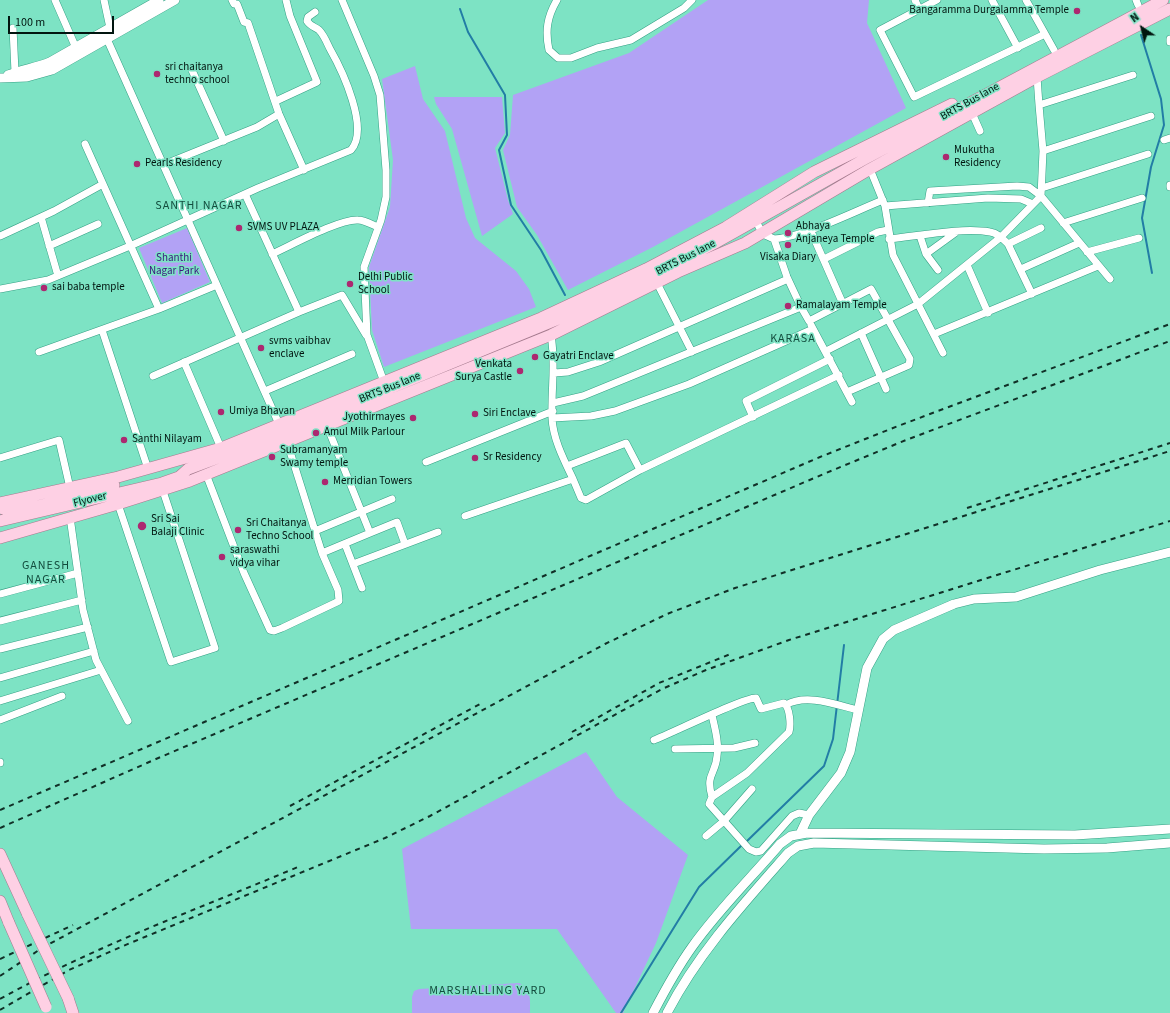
<!DOCTYPE html>
<html>
<head>
<meta charset="utf-8">
<style>
  body { margin:0 }
  #map { position:relative; width:1170px; height:1013px; overflow:hidden; background:#7de3c4; font-family:"Source Sans 3",sans-serif }
  canvas { display:block }
  .north { position:absolute; left:1122px; top:8px; width:40px; height:40px; -webkit-text-stroke:3px #7de3c4; paint-order:stroke; rotate:325deg; font-size:11px; font-weight:700; line-height:16px; text-align:center; color:#01150f }
  .north::after { content:''; display:block; margin:auto; width:14px; height:18px; background:#01150f; clip-path:polygon(50% 0,100% 100%,50% 72%,0 100%) }
  .scale { position:absolute; left:8px; top:16px; width:106px; height:18px; box-sizing:border-box; border:2px solid #01150f; border-top:0; padding-left:5px; font-size:12px; line-height:14px; white-space:nowrap; color:#01150f; -webkit-text-stroke:3px #7de3c4; paint-order:stroke }
</style>
</head>
<body>
<div id="map">
<canvas width="1170" height="1013"></canvas>
<div class="north">N</div>
<div class="scale">100 m</div>
</div>
<script>
const g = document.querySelector('canvas').getContext('2d');
g.lineJoin = 'round';
function fillPath(path, color) { g.fillStyle = color; g.fill(path, 'evenodd'); }
function trace(path, color, width, dash) { g.strokeStyle = color; g.lineWidth = width; g.lineCap = dash ? 'butt' : 'round'; g.setLineDash(dash || []); g.stroke(path); }
function drawText(font, color, halo, rows, align = 'center') {
  g.font = font + ' "Source Sans 3",sans-serif'; g.lineWidth = 3; g.setLineDash([]); g.textBaseline = 'middle'; g.strokeStyle = halo; g.fillStyle = color; for (const [text, x, y, turn = 0] of rows) {
    g.save(); g.translate(x, y); g.rotate((+turn || 0) * Math.PI / 180); g.textAlign = isNaN(turn) ? turn : align; if (halo) g.strokeText(text, 0, 0); g.fillText(text, 0, 0); g.restore();
  }
}
fillPath(new Path2D(`
  M 708,0 L 869,0 L 867,23 L 906,108 L 653,247 L 568,290 L 537,235 L 517,207 L 503,150 L 510,135 L 513,95 L 629,53 Z
  M 415,66 L 423,99 L 445,131 L 466,218 L 475,238 L 516,271 L 529,289 L 536,307 L 384,367 L 372,330 L 369,267 L 390,207 L 393,160 L 382,79 Z
  M 434,97 L 502,97 L 505,133 L 495,148 L 508,200 L 513,214 L 482,236 L 452,129 L 436,104 Z
  M 187,228 L 210,282 L 162,303 L 139,248 Z
  M 586,752 L 617,797 L 688,855 L 656,943 L 623,1013 L 616,1013 L 557,929 L 411,929 L 402,849 Z
  M 519,983 C 532,989 530,1001 530,1013 L 412,1013 L 412,997 L 414,991 L 419,989 Z`), '#b2a2f5');
trace(new Path2D(`
  M 460,9 L 468,32 L 505,95 L 507,135 L 499,150 L 511,205 L 541,250 L 565,295
  M 1141,35 L 1161,99 L 1164,125 L 1151,167 L 1142,218 L 1152,273
  M 746,842 L 824,766 L 833,739 L 844,645
  M 621,1013 L 699,887 L 742,845`), '#227da5', 2);
const minor = new Path2D(`
  M 55,0 L 76,48
  M 104,0 L 110,28 L 107,39 L 279,424
  M 232,0 L 234,4 L 237,4 L 244,22 L 248,23 L 279,114 L 304,170
  M 342,0 L 374,76 L 380,95 L 386,170 L 386,197 L 381,220 L 364,267 L 367,335 L 384,382
  M 557,0 C 547,17 545,31 549,50 L 558,58 L 571,58 L 597,48 L 631,40 L 684,8 L 692,0
  M 915,0 L 919,9
  M 937,0 L 880,30 L 914,97 L 1045,34
  M 992,0 L 1018,48
  M 1026,0 L 1054,50
  M 1136,0 L 1138,5
  M 13,28 L 15,72
  M 1170,39 L 1170,42
  M 191,68 L 224,141
  M 1037,77 L 1039,105
  M 276,101 L 317,82 L 290,16 L 286,0
  M 972,113 L 980,131
  M 1164,140 L 1170,138
  M 85,144 L 159,309
  M 1043,151 L 1151,116
  M 163,165 L 257,127 L 279,114
  M 870,169 L 885,206 L 893,255 L 943,353
  M 1170,185 L 1170,187
  M 1042,188 L 1148,154
  M 928,203 L 930,191 L 1017,186 L 1029,187 L 1041,196 L 1110,279
  M 885,206 L 988,198 L 1021,199 L 1033,204
  M 41,217 L 58,276
  M 1063,223 L 1142,198
  M 810,229 L 843,304
  M 0,236 L 54,211 L 103,184
  M 920,236 L 926,254 L 938,270
  M 774,239 C 804,237 853,212 883,200
  M 889,239 C 919,236 962,227 990,232 C 998,233 1003,239 1008,244 L 1032,294
  M 1008,244 L 1041,228
  M 49,246 L 98,224
  M 1087,252 L 1139,238
  M 272,254 C 292,245 339,219 358,220 C 364,220 373,225 378,227
  M 926,254 L 955,233
  M 824,259 L 878,232 L 888,230
  M 967,265 L 988,313
  M 1021,269 L 1079,243
  M 657,283 L 692,352
  M 0,289 L 48,280 L 130,246 L 258,188 L 351,150 C 370,129 342,70 330,49 C 327,43 324,35 319,30 C 315,27 310,26 307,21 L 308,17 L 315,12
  M 801,307 L 809,321 L 871,289 L 910,359 L 909,365 L 847,392
  M 299,312 L 342,295 L 366,335
  M 811,325 L 852,402
  M 102,330 L 148,469
  M 861,333 L 886,389
  M 934,334 L 1098,266
  M 826,351 L 918,304 L 1001,237 L 1041,196 L 1043,151 L 1039,105 L 1133,75
  M 39,352 L 159,309 L 217,285
  M 184,362 L 221,448
  M 554,373 L 568,372 L 599,362 L 788,279
  M 153,376 L 299,312 L 245,194
  M 265,391 L 352,354
  M 553,403 L 583,396 L 801,307 L 787,277 L 774,239 L 763,234 L 754,218
  M 753,417 L 746,401 L 830,359
  M 552,418 L 591,416 L 615,411 L 689,384 L 813,329
  M 327,426 L 370,533 L 397,522 L 405,544
  M 0,458 L 59,440 L 70,488
  M 426,462 L 553,411
  M 567,466 L 626,443 L 640,470
  M 206,474 L 244,573 L 270,630 L 274,631 L 282,628 L 335,603 L 339,601 L 338,590 L 322,553 L 287,442
  M 573,479 L 581,498 L 586,500 L 640,470 L 839,375
  M 118,504 L 171,662 L 215,648 L 163,491
  M 465,516 L 573,479 C 564,460 553,439 552,418 C 551,390 556,363 551,335
  M 70,517 L 83,610 L 96,660 L 128,721
  M 315,531 L 392,499
  M 345,544 L 362,588
  M 322,553 L 370,533
  M 353,564 L 438,532
  M 0,594 L 78,573
  M 0,621 L 82,600
  M 0,649 L 88,627
  M 0,678 L 94,651
  M 0,701 L 101,670
  M 786,705 C 806,693 837,705 858,710
  M 712,715 C 715,729 719,742 717,756 C 716,774 705,774 712,797
  M 0,720 L 62,696
  M 654,740 C 670,734 745,697 756,698 L 761,709 L 784,703 C 790,708 791,725 789,732 L 747,773 L 712,797 L 709,804 L 749,849 L 756,852 L 761,851 L 792,816 L 799,813 L 809,815
  M 675,749 L 734,748 L 755,743
  M 0,762 L 0,763
  M 706,836 L 724,821 L 752,789`);
const tertiary = new Path2D(`
  M 8,75 C 22,69 36,68 50,62 L 159,0
  M 0,78 L 27,77 L 52,70 L 175,0
  M 800,834 L 809,815 L 841,773 L 850,752 L 867,668 L 883,639 L 894,630 L 954,604 L 974,599 L 1016,597 L 1100,570 L 1170,552
  M 653,1013 C 665,990 677,968 692,947 C 718,910 751,878 780,844 L 791,836 L 807,833 L 1075,835 L 1170,829
  M 667,1013 C 698,953 744,903 788,853 L 798,846 L 814,843 L 1044,849 L 1107,848 L 1170,843`);
const primary = new Path2D(`
  M 0,503 L 118,477 L 221,448 L 541,318 L 646,269 L 726,227 L 814,172 L 952,104
  M 0,508 C 20,516 90,491 114,485
  M 0,521 L 162,483 L 179,477 L 188,469 L 255,444 L 595,304 L 717,242 L 863,160 L 1163,0
  M 0,538 L 118,504 L 190,481 L 551,335 L 678,272 L 745,243 L 870,169 L 1037,77 L 1170,9
  M 0,854 L 28,915
  M 0,901 L 9,923
  M 68,998 L 73,1013`);
trace(minor, '#34a084', 8);
trace(tertiary, '#34a084', 10);
trace(primary, '#a57a8e', 12);
trace(minor, '#fff', 7);
trace(tertiary, '#fff', 9);
trace(primary, '#fed0e4', 11);
trace(new Path2D(`
  M 967,508 L 1170,443
  M 572,732 L 659,683 L 733,653
  M 290,806 L 480,704
  M 0,810 L 820,457 L 898,426 L 1170,324
  M 0,828 L 156,759 L 826,473 L 906,440 L 1170,341
  M 0,959 L 73,925
  M 0,976 L 42,948 L 605,644 L 667,614 L 735,588 L 1170,451
  M 0,999 C 95,946 198,909 298,867
  M 0,1010 L 69,970 L 123,946 L 385,838 L 430,816 L 662,689 L 706,670 L 789,640 L 1170,521`), '#113027', 2, [5, 5]);
const primaryBridge = new Path2D(`
  M 28,915 L 68,998
  M 9,923 L 46,1007`);
trace(primaryBridge, '#a57a8e', 12, []);
trace(primaryBridge, '#fed0e4', 11);
for (const [x, y, r, color] of [
  [1077,11,4,"#ac2870"],
  [157,74,4,"#ac2870"],
  [946,157,4,"#ac2870"],
  [137,164,4,"#ac2870"],
  [239,228,4,"#ac2870"],
  [788,233,4,"#ac2870"],
  [788,245,4,"#ac2870"],
  [350,284,4,"#ac2870"],
  [44,288,4,"#ac2870"],
  [788,306,4,"#ac2870"],
  [261,348,4,"#ac2870"],
  [535,357,4,"#ac2870"],
  [520,371,4,"#ac2870"],
  [221,412,4,"#ac2870"],
  [475,414,4,"#ac2870"],
  [413,418,4,"#ac2870"],
  [316,433,4,"#ac2870"],
  [124,440,4,"#ac2870"],
  [272,457,4,"#ac2870"],
  [475,458,4,"#ac2870"],
  [325,482,4,"#ac2870"],
  [142,526,5,"#ac2870"],
  [238,530,4,"#ac2870"],
  [222,557,4,"#ac2870"]
]) { const dot = new Path2D(); dot.arc(x, y, r, 0, 2 * Math.PI); g.fillStyle = color; g.fill(dot); trace(dot, '#7de3c4', 1.5); }
drawText('11px', '#01150f', '#7de3c4', [
  ["Bangaramma Durgalamma Temple",1069,11,"right"],
  ["sri chaitanya",165,68],
  ["techno school",165,81],
  ["Mukutha",954,151],
  ["Residency",954,164],
  ["Pearls Residency",145,164],
  ["Abhaya",796,227],
  ["Anjaneya Temple",796,240],
  ["SVMS UV PLAZA",247,228],
  ["Visaka Diary",788,258,"center"],
  ["Delhi Public",358,278],
  ["School",358,291],
  ["sai baba temple",52,288],
  ["Ramalayam Temple",796,306],
  ["svms vaibhav",269,342],
  ["enclave",269,355],
  ["Gayatri Enclave",543,357],
  ["Venkata",512,365,"right"],
  ["Surya Castle",512,378,"right"],
  ["Umiya Bhavan",229,412],
  ["Siri Enclave",483,414],
  ["Jyothirmayes",405,418,"right"],
  ["Amul Milk Parlour",324,433],
  ["Santhi Nilayam",132,440],
  ["Subramanyam",280,451],
  ["Swamy temple",280,464],
  ["Sr Residency",483,458],
  ["Merridian Towers",333,482],
  ["Sri Sai",151,520],
  ["Balaji Clinic",151,533],
  ["Sri Chaitanya",246,524],
  ["Techno School",246,537],
  ["saraswathi",230,551],
  ["vidya vihar",230,564]
], 'left');
drawText('11px', '#01150f', '#7de3c4', [
  ["BRTS Bus lane",970,102,-29],
  ["BRTS Bus lane",686,258,-27],
  ["BRTS Bus lane",390,388,-22],
  ["Flyover",90,500,-14]
]);
drawText('11px', '#3c167d', '#7de3c4', [
  ["Shanthi",174,259],
  ["Nagar Park",174,272]
]);
g.letterSpacing = '1px';
drawText('12px', '#134d3e', '#7de3c4', [
  ["SANTHI NAGAR",199,206],
  ["KARASA",793,339],
  ["GANESH",46,566],
  ["NAGAR",46,580],
  ["MARSHALLING YARD",488,991]
]);
g.letterSpacing = '0px';
</script>
</body>
</html>
